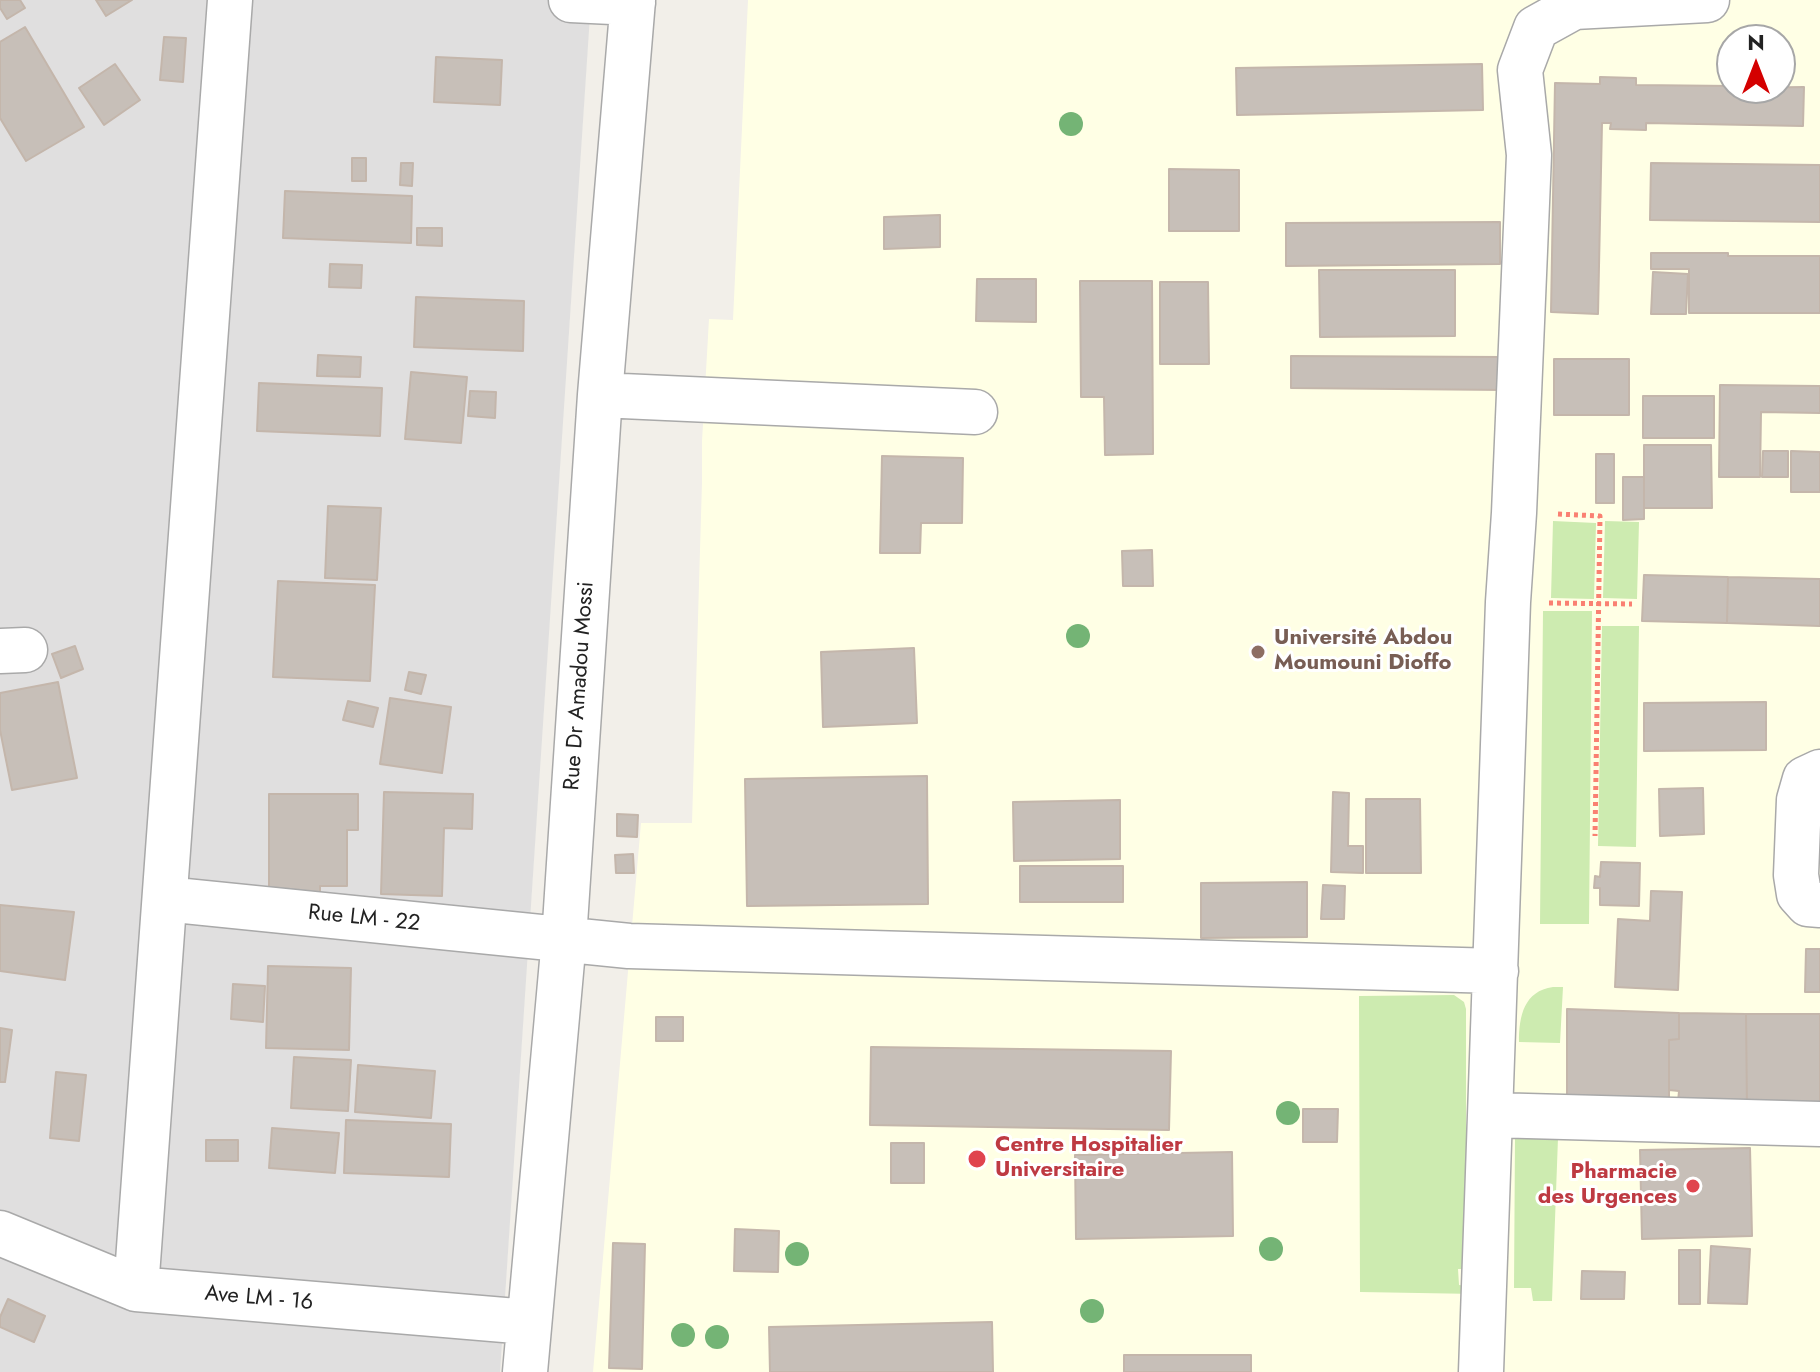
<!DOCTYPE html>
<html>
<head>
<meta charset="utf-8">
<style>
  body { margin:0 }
  #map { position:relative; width:1820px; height:1372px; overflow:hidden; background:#f2efe9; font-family:Jost,sans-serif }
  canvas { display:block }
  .north { position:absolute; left:1716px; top:24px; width:80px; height:80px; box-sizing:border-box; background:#fff; border:2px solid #a7a7a7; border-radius:50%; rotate:0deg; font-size:22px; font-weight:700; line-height:32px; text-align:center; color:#222 }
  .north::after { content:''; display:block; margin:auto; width:28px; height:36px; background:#d40000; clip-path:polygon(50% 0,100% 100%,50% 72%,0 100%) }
</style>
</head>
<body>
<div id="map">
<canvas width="1820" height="1372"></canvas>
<div class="north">N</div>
</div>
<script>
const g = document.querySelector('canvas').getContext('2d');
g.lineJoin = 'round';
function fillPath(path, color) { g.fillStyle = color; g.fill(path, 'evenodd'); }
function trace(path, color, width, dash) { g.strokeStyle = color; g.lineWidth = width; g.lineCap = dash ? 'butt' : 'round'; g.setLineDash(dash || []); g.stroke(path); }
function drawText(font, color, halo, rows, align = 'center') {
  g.font = font + ' Jost,sans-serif'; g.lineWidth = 6; g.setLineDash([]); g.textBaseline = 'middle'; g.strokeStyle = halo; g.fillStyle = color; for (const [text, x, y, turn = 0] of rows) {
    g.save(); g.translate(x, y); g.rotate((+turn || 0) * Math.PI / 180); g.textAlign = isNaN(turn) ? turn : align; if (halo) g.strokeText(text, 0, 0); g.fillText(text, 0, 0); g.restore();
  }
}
fillPath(new Path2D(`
  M 0,0 L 591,0 L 500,1372 L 0,1372 Z`), '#e0dfdf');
fillPath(new Path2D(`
  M 748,0 L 1820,0 L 1820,1372 L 593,1372 L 641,823 L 692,823 L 702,482 L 702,441 L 709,319 L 733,320 ZM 1732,40 L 1780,40 L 1780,88 L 1732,88 Z`), '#ffffe5');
fillPath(new Path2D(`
  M 1553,521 L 1596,523 L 1594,599 L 1551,598 Z
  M 1605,521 L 1639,522 L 1637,599 L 1603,598 Z
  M 1543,611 L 1592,611 L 1589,924 L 1540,924 Z
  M 1602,626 L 1639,626 L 1636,847 L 1598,846 Z
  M 1553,987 L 1563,987 L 1560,1043 L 1519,1042 C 1519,1016 1524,991 1553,987 Z
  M 1454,995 L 1464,1002 L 1466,1009 L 1466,1269 L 1458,1269 L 1459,1285 L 1478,1287 L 1477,1294 L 1360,1292 L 1359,996 Z
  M 1515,1137 L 1558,1138 L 1552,1301 L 1533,1301 L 1531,1288 L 1514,1288 Z`), '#cdebb0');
const building = new Path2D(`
  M 0,0 L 20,0 L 25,8 L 7,19 L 0,8 Z
  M 96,0 L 132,0 L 106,16 Z
  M 25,27 L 84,127 L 26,161 L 0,118 L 0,42 Z
  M 164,37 L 186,38 L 183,82 L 160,80 Z
  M 436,57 L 502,60 L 500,105 L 434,102 Z
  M 115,64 L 140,100 L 104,125 L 79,88 Z
  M 1482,64 L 1483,110 L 1237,115 L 1236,68 Z
  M 1600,77 L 1636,78 L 1636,85 L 1732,86 L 1732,88 L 1804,87 L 1803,126 L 1646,123 L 1646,130 L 1610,129 L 1611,123 L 1602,123 L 1598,314 L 1551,312 L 1555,83 L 1600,84 Z
  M 352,158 L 366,158 L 366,181 L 352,181 Z
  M 401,163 L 413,163 L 412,186 L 400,185 Z
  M 1651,163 L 1820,165 L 1820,222 L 1650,220 Z
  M 1169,169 L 1239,170 L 1239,231 L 1169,231 Z
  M 285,191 L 412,196 L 411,243 L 283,238 Z
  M 940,215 L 940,247 L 884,249 L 884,217 Z
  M 1500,222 L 1500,264 L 1286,266 L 1286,223 Z
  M 417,228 L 442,228 L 442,246 L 417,245 Z
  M 1651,253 L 1728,253 L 1728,256 L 1820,256 L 1820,313 L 1689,313 L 1689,269 L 1651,269 Z
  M 330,264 L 362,265 L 361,288 L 329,287 Z
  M 1319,270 L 1455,270 L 1455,336 L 1320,337 Z
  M 1653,272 L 1688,274 L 1686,314 L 1651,314 Z
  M 977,279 L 1036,279 L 1036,322 L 976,321 Z
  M 1080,281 L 1152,281 L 1153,454 L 1105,455 L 1104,397 L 1081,397 Z
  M 1160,282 L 1208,282 L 1209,364 L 1160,364 Z
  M 416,297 L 524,301 L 523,351 L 414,347 Z
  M 318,355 L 361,357 L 360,377 L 317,376 Z
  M 1291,356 L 1504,357 L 1504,390 L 1291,388 Z
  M 1554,359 L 1629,359 L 1629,415 L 1554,415 Z
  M 411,372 L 467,377 L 461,443 L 405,439 Z
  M 259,383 L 382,388 L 380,436 L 257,431 Z
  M 1720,385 L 1820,386 L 1820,413 L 1761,412 L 1760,477 L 1719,477 Z
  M 470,391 L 496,392 L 495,418 L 468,416 Z
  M 1643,396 L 1714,396 L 1714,438 L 1643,438 Z
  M 1644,445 L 1711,445 L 1712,508 L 1644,508 Z
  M 1763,451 L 1788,451 L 1788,477 L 1762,477 Z
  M 1791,451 L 1820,452 L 1820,492 L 1791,492 Z
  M 1596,454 L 1614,454 L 1614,503 L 1596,503 Z
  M 882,456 L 963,458 L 962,523 L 921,523 L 920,553 L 880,553 Z
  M 1623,477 L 1644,477 L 1644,519 L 1623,520 Z
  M 328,506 L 381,508 L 377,580 L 325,578 Z
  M 1152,550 L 1153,586 L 1123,586 L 1122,551 Z
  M 1644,575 L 1728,577 L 1727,623 L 1642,621 Z
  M 1728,577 L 1820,579 L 1820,626 L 1727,623 Z
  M 278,581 L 375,585 L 370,681 L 273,677 Z
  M 75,646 L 83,669 L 61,678 L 52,654 Z
  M 914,648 L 917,723 L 823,727 L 821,652 Z
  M 409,672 L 426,675 L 421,694 L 405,690 Z
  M 58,682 L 77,778 L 12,790 L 0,730 L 0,693 Z
  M 390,698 L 451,707 L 442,773 L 380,764 Z
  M 348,701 L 378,708 L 373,727 L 343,720 Z
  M 1766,702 L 1766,750 L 1644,751 L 1644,703 Z
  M 927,776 L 928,904 L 747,906 L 745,779 Z
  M 1703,788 L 1704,834 L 1660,836 L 1659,789 Z
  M 384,792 L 473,794 L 472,829 L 444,828 L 442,896 L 381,894 Z
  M 1333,792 L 1349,793 L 1348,846 L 1363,846 L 1363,873 L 1331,872 Z
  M 269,794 L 358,794 L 358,830 L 347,830 L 347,886 L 320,886 L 320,895 L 269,895 Z
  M 1366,799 L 1420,799 L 1421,873 L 1366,873 Z
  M 1120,800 L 1120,859 L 1014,861 L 1013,802 Z
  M 617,814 L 638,815 L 637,837 L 617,836 Z
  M 633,854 L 634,873 L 616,873 L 615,855 Z
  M 1601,862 L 1640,863 L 1639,906 L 1600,905 L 1600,888 L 1594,888 L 1595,876 L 1600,877 Z
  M 1020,866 L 1123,866 L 1123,902 L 1020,902 Z
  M 1307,882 L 1307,937 L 1201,938 L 1201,883 Z
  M 1323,885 L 1345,886 L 1344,919 L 1321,919 Z
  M 1651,891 L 1682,892 L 1678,990 L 1615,987 L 1618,919 L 1650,921 Z
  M 0,905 L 74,912 L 65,980 L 0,971 Z
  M 1806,949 L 1820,949 L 1820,992 L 1805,992 Z
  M 268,966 L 351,968 L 349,1050 L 266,1048 Z
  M 233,984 L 265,986 L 263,1022 L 231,1019 Z
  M 1567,1009 L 1679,1013 L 1679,1039 L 1669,1040 L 1669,1110 L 1567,1107 Z
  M 1679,1013 L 1746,1014 L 1747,1109 L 1677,1113 L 1679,1091 L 1669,1090 L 1669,1040 L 1679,1039 Z
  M 1746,1014 L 1820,1014 L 1820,1112 L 1747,1109 Z
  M 656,1017 L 683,1017 L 683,1041 L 656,1041 Z
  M 0,1028 L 12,1030 L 5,1082 L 0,1082 Z
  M 871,1047 L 1171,1051 L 1169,1130 L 870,1125 Z
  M 294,1057 L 351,1060 L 348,1111 L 291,1108 Z
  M 358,1065 L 435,1071 L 431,1118 L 355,1112 Z
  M 56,1072 L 86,1075 L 79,1141 L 50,1138 Z
  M 1303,1109 L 1338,1109 L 1337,1142 L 1303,1142 Z
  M 346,1120 L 451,1124 L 449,1177 L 344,1173 Z
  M 272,1128 L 339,1133 L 335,1173 L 269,1168 Z
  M 206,1140 L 238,1140 L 238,1161 L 206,1161 Z
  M 891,1143 L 924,1143 L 924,1183 L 891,1183 Z
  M 1750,1148 L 1752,1236 L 1642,1239 L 1640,1150 Z
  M 1232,1152 L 1233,1236 L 1076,1239 L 1075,1155 Z
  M 735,1229 L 779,1231 L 778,1272 L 734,1271 Z
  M 613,1243 L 645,1244 L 642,1369 L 609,1368 Z
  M 1711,1246 L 1750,1249 L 1747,1304 L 1708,1303 Z
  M 1679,1250 L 1700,1250 L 1700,1304 L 1679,1304 Z
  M 1582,1271 L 1625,1272 L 1624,1299 L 1581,1299 Z
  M 8,1299 L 45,1316 L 34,1342 L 0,1327 L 0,1317 Z
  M 992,1322 L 993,1372 L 770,1372 L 769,1327 Z
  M 1124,1355 L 1251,1355 L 1251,1372 L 1124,1372 Z`);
fillPath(building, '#c7bfb8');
trace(building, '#c4b6ab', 2);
const minor = new Path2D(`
  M 571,0 L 633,3
  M 600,395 L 975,412
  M 0,651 L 25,650
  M 1820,772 L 1805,779 L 1799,800 L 1796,875 L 1799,894 L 1808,904 L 1820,905
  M 165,899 L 629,946 L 1496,971
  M 1491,1115 L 1820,1124
  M 0,1233 L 136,1289 L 528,1322
  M 136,1289 L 230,0
  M 525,1372 L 564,939 L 600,395 L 633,0
  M 1481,1372 L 1508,602 L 1514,513 L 1529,155 L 1520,70 L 1536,28 L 1574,7 L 1707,0`);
trace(minor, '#a9a9a9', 47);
trace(new Path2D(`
  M 1558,514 L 1600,516 L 1595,836
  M 1549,603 L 1632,604`), '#fa8072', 5, [4, 4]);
trace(minor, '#fff', 44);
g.fillStyle = '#74b475';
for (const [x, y] of [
  [1071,124],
  [1078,636],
  [1288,1113],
  [1271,1249],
  [797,1254],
  [1092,1311],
  [683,1335],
  [717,1337]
]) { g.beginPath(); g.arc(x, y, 12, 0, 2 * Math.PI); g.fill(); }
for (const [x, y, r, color] of [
  [1258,652,8,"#8d6e63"],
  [977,1159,10,"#e0444e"],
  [1693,1186,8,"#e0444e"]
]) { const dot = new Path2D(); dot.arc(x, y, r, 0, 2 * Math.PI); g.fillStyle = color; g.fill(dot); trace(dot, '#fff', 3); }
drawText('bold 22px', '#785e54', '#fff', [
  ["Université Abdou",1274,639],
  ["Moumouni Dioffo",1274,664]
], 'left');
drawText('22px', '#222', '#fff', [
  ["Rue Dr Amadou Mossi",580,686,-86],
  ["Rue LM - 22",364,919,6],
  ["Ave LM - 16",259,1299,5]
]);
drawText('bold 22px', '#be3a42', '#fff', [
  ["Centre Hospitalier",995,1146],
  ["Universitaire",995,1171],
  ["Pharmacie",1677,1173,"right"],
  ["des Urgences",1677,1198,"right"]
], 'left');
</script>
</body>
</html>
